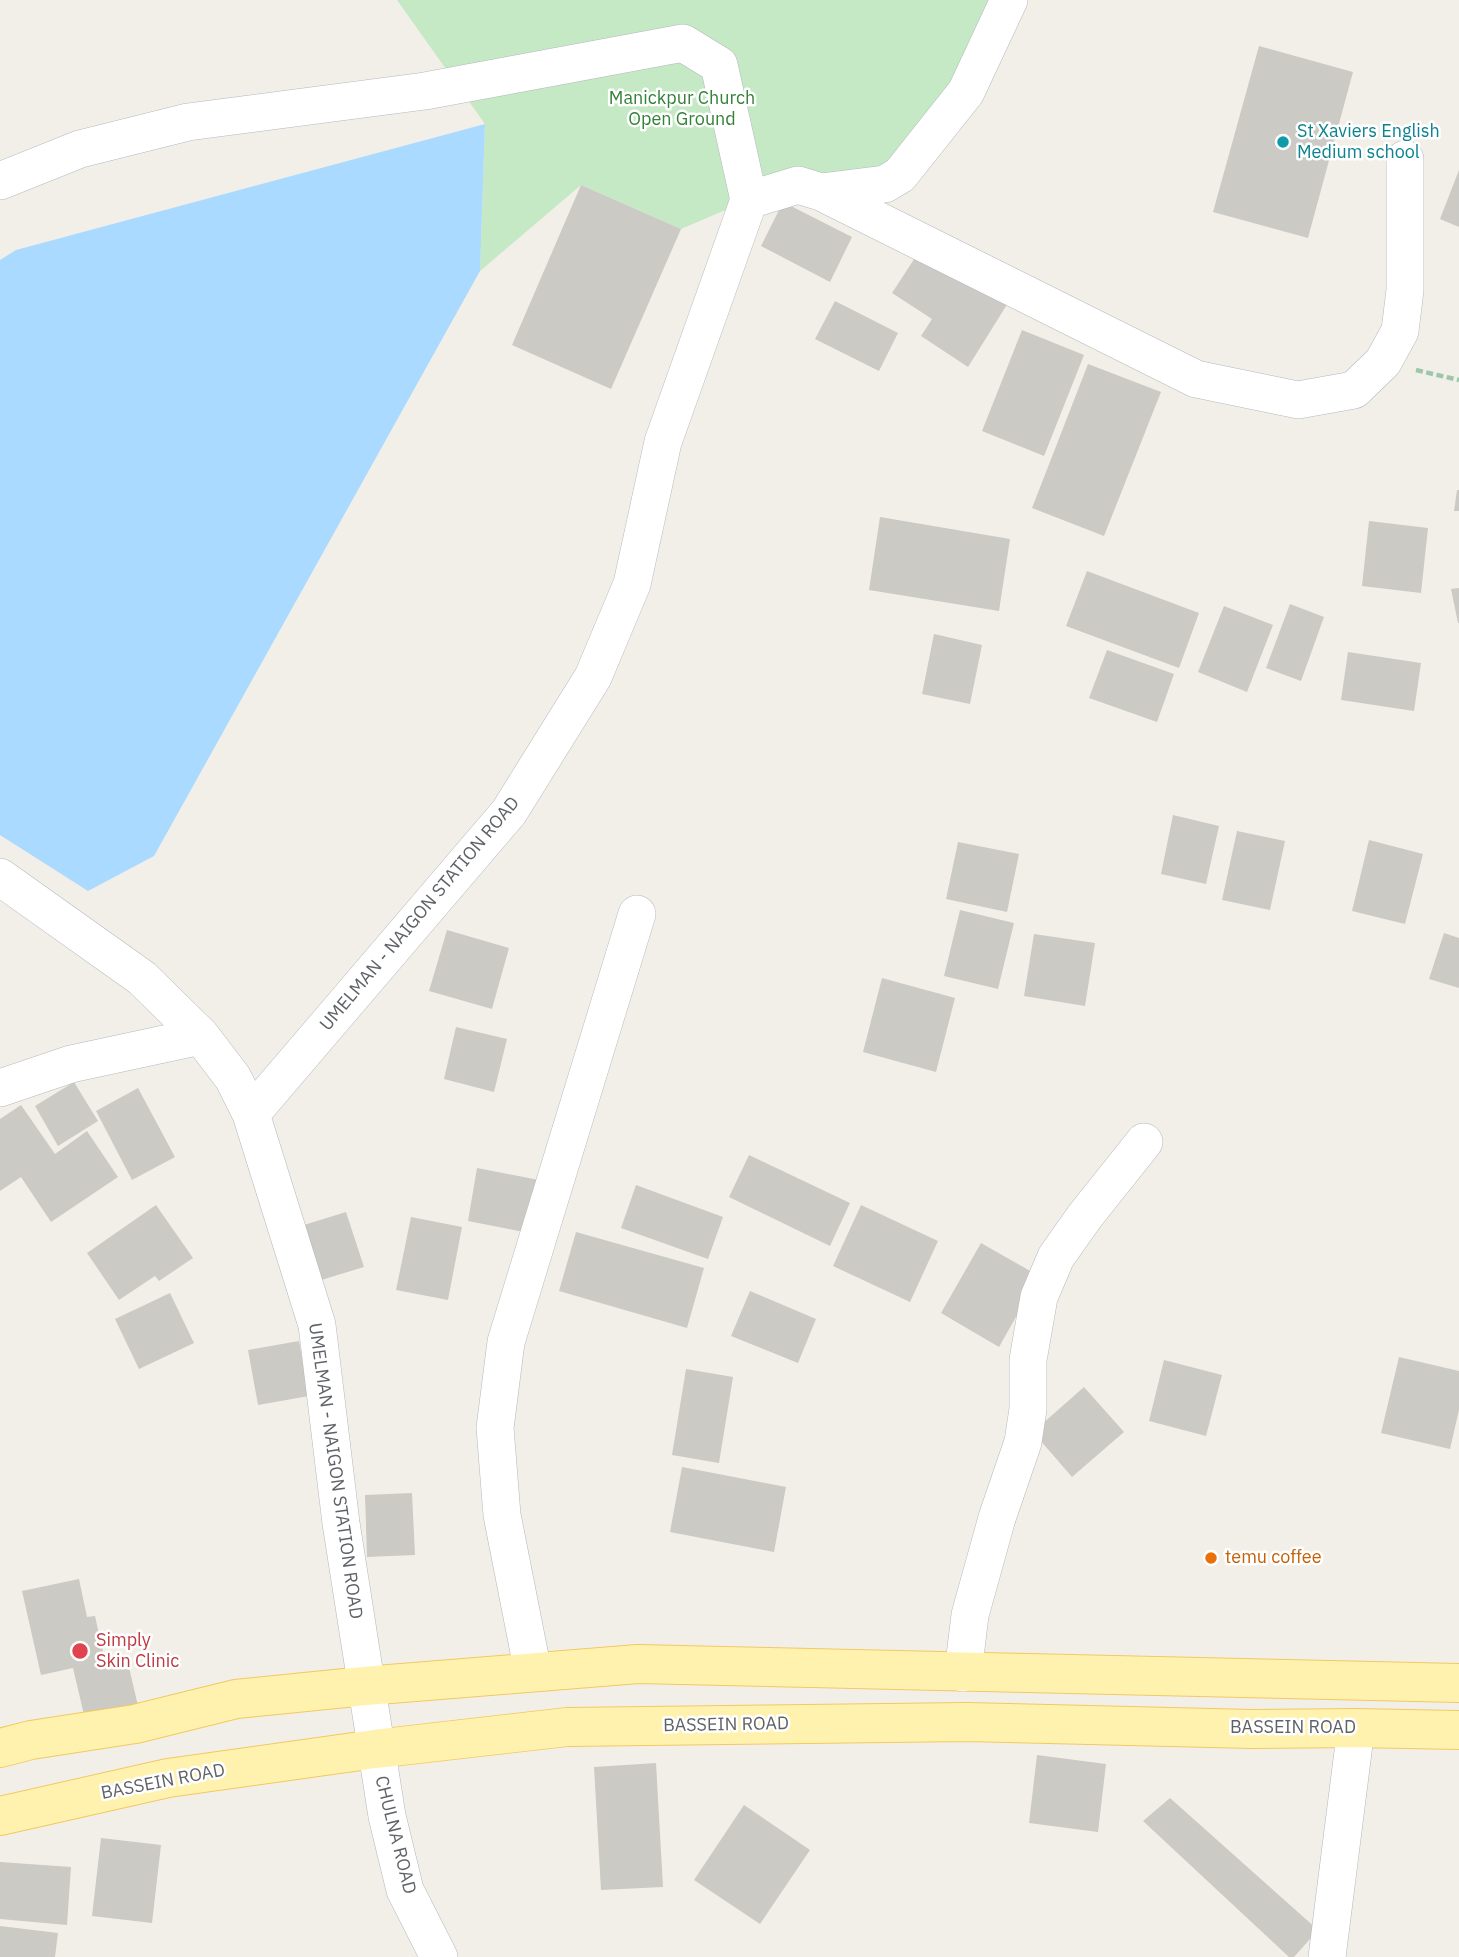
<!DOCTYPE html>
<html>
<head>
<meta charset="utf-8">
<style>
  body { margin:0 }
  canvas { display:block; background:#f1efe8 }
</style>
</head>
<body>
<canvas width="1459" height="1957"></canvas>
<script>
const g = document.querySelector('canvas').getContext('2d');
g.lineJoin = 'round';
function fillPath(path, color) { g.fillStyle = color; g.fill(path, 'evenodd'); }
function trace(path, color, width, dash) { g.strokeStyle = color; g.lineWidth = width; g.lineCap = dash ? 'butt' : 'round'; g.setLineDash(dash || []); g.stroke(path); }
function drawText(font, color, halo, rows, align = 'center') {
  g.font = font + ' "IBM Plex Sans",sans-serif'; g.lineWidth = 5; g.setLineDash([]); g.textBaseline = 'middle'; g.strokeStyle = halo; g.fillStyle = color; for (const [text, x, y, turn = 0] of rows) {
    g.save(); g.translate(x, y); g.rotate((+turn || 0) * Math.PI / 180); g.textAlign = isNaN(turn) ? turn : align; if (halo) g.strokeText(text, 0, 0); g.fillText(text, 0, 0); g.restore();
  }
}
fillPath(new Path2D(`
  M 397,0 L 999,0 L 959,93 L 885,182 L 749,200 L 681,229 L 581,185 L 480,271 L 485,124 Z`), '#c5e8c5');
fillPath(new Path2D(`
  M 485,124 L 480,271 L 154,856 L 88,891 L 0,835 L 0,260 L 16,250 Z`), '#aadaff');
fillPath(new Path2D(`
  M 1259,46 L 1353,72 L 1308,238 L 1213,212 Z
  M 1459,170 L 1459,227 L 1440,219 Z
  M 581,185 L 681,229 L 611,389 L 512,345 Z
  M 783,202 L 852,237 L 830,282 L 761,246 Z
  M 922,247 L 1008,303 L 968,367 L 921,336 L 932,319 L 892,293 Z
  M 835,301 L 898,333 L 879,371 L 815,339 Z
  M 1022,330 L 1084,355 L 1044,456 L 982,431 Z
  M 1088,364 L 1161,392 L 1104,536 L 1032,508 Z
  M 1457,490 L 1459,490 L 1459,511 L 1454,511 Z
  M 880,517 L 1010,539 L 999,611 L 869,590 Z
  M 1369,521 L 1428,528 L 1421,593 L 1362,586 Z
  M 1087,571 L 1199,613 L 1179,668 L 1066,626 Z
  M 1459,588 L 1459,623 L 1458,623 L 1451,589 Z
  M 1290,604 L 1324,617 L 1301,681 L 1266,668 Z
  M 1224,606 L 1273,625 L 1247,692 L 1198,672 Z
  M 934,634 L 982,645 L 970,704 L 922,694 Z
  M 1107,650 L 1174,674 L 1157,722 L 1089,698 Z
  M 1348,652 L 1421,663 L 1414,711 L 1341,700 Z
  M 1173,815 L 1219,826 L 1206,884 L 1161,874 Z
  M 1237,831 L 1285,841 L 1270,910 L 1222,900 Z
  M 1369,840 L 1423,854 L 1405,924 L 1352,911 Z
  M 958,842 L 1019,854 L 1007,912 L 946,899 Z
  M 960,910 L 1014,923 L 998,989 L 944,976 Z
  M 447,930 L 509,948 L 492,1009 L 429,991 Z
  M 1444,933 L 1459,938 L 1459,988 L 1429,979 Z
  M 1034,934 L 1095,943 L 1085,1006 L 1024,996 Z
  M 882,978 L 955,998 L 936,1072 L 863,1052 Z
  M 456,1027 L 507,1039 L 494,1092 L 444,1079 Z
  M 74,1082 L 98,1121 L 58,1146 L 35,1106 Z
  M 138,1088 L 175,1157 L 132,1180 L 96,1111 Z
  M 21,1105 L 55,1154 L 87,1131 L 118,1177 L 51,1222 L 21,1177 L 0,1191 L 0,1119 Z
  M 749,1155 L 850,1203 L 830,1246 L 729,1197 Z
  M 477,1168 L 539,1180 L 529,1233 L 468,1221 Z
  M 636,1185 L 723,1217 L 708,1259 L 621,1228 Z
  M 156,1205 L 193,1258 L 159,1281 L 155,1276 L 119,1300 L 87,1253 Z
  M 861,1205 L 938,1241 L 910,1302 L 833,1266 Z
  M 346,1212 L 364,1267 L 308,1284 L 291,1229 Z
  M 411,1217 L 462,1227 L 448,1300 L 396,1290 Z
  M 576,1232 L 704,1268 L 687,1328 L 559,1291 Z
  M 981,1243 L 1039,1276 L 999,1347 L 941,1313 Z
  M 750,1291 L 816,1319 L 798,1363 L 731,1336 Z
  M 170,1293 L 194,1343 L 139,1369 L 115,1319 Z
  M 299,1341 L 309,1396 L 258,1405 L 248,1350 Z
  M 1399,1357 L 1459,1371 L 1459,1410 L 1450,1449 L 1381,1433 Z
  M 1164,1360 L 1222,1375 L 1206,1436 L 1149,1421 Z
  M 686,1369 L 733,1377 L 719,1463 L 672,1455 Z
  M 1084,1387 L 1124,1432 L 1072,1477 L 1033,1432 Z
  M 682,1467 L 786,1487 L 774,1552 L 670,1532 Z
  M 412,1493 L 415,1555 L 367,1557 L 365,1495 Z
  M 79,1579 L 87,1617 L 95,1616 L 107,1669 L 128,1663 L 138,1706 L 85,1719 L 73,1668 L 41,1675 L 22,1591 Z
  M 1037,1755 L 1106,1764 L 1098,1832 L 1029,1823 Z
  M 656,1763 L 663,1887 L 601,1890 L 594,1767 Z
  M 1170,1798 L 1318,1930 L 1294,1957 L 1289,1957 L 1143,1821 Z
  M 744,1805 L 810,1850 L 760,1924 L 694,1880 Z
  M 101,1838 L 161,1845 L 152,1923 L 92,1916 Z
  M 0,1862 L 71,1867 L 67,1925 L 0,1919 Z
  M 0,1926 L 58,1933 L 55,1957 L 0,1957 Z`), '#cccac5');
const minor = new Path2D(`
  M 0,181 L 80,149 L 188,122 L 425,91 L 683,43 L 719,65 L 749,200
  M 821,192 L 1196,379 L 1298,400 L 1354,390 L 1383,362 L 1400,331 L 1405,290 L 1405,159
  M 0,877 L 142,978 L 201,1036 L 233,1078 L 251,1114
  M 0,1088 L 71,1064 L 201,1036
  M 533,1672 L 502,1515 L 495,1428 L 506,1342 L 637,914
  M 963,1673 L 970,1615 L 997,1518 L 1023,1442 L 1028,1409 L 1028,1360 L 1039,1297 L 1056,1257 L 1085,1216 L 1144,1142
  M 439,1957 L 405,1890 L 387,1816 L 341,1523 L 317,1325 L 251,1114 L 509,812 L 593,677 L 632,584 L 663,442 L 749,200 L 798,185 L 821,192 L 885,184 L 900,175 L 966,92 L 1009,0
  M 1327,1957 L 1356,1728`);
const major = new Path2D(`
  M 0,1748 L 31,1740 L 135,1724 L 236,1699 L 365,1686 L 638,1664 L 1459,1683
  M 0,1816 L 168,1778 L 375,1749 L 567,1727 L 967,1722 L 1252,1729 L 1356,1728 L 1459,1730`);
trace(minor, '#b5b8bc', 38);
trace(major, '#f2c960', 40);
trace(new Path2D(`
  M 1416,370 L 1459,380`), '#9cc7a9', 4.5, [7, 3.5]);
trace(minor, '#fff', 37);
trace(major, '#fff2af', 38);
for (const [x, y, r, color] of [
  [1283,142,7,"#0f9aa8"],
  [1211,1558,7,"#e8710a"],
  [80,1651,9,"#e0444e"]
]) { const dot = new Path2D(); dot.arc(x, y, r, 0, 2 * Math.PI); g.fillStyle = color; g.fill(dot); trace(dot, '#fff', 2.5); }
drawText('18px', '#348238', '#fff', [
  ["Manickpur Church",682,99],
  ["Open Ground",682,120]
]);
drawText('18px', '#0d838f', '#fff', [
  ["St Xaviers English",1297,132],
  ["Medium school",1297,153]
], 'left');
drawText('18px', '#5f6368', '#fff', [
  ["UMELMAN - NAIGON STATION ROAD",420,914,-50],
  ["UMELMAN - NAIGON STATION ROAD",335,1471,82],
  ["BASSEIN ROAD",726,1725,-1],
  ["BASSEIN ROAD",1293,1728],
  ["BASSEIN ROAD",163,1782,-11],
  ["CHULNA ROAD",395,1835,76]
]);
drawText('18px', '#c56008', '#fff', [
  ["temu coffee",1225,1558]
], 'left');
drawText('18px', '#be3a42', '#fff', [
  ["Simply",96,1641],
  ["Skin Clinic",96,1662]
], 'left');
</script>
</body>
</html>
